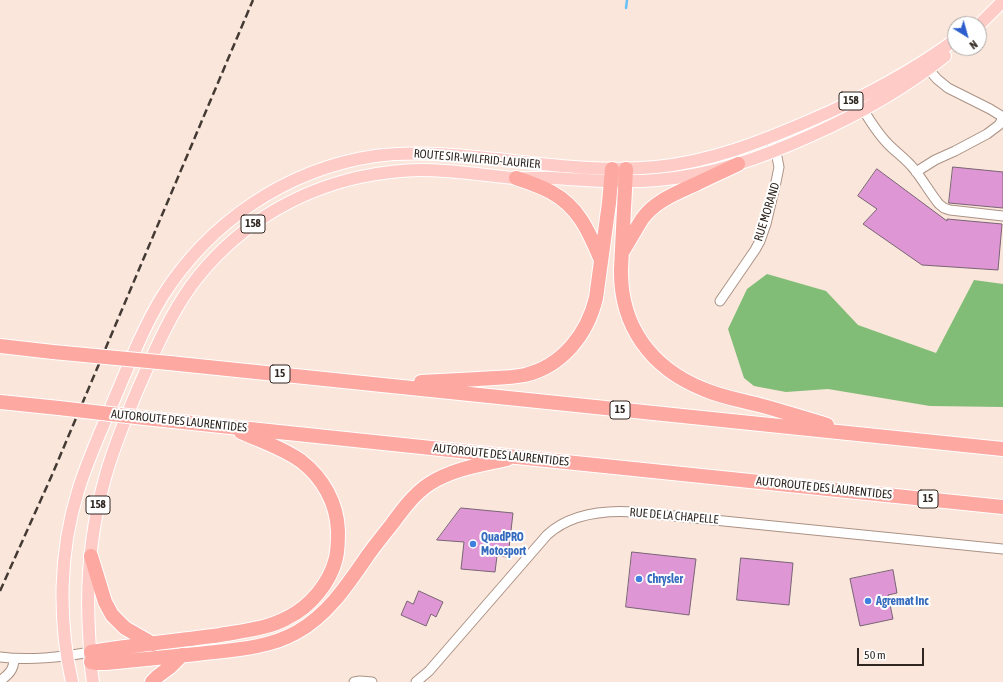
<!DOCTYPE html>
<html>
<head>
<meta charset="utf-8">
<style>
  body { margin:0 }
  #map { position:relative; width:1003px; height:682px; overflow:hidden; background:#fbe6db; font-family:"Asap Condensed",sans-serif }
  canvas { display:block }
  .north { position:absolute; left:947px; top:16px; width:40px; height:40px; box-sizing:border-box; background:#fff; border:1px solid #aca9a6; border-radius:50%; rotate:143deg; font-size:11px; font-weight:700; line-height:16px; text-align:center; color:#302721 }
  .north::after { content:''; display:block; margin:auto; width:14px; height:18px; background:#2c5dcc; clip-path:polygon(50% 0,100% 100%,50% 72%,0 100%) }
  .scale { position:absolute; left:857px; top:648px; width:67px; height:18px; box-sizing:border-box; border:2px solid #302721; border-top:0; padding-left:5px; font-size:12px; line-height:14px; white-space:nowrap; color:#302721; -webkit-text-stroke:3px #fff; paint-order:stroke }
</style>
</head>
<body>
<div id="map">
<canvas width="1003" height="682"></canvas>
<div class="north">N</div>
<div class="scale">50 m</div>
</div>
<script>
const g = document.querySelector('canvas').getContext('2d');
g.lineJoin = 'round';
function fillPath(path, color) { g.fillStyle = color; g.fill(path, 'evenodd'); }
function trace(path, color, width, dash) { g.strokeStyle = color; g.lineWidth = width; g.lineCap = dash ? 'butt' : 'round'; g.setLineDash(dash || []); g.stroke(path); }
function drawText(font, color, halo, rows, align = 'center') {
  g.font = font + ' "Asap Condensed",sans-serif'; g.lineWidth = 4; g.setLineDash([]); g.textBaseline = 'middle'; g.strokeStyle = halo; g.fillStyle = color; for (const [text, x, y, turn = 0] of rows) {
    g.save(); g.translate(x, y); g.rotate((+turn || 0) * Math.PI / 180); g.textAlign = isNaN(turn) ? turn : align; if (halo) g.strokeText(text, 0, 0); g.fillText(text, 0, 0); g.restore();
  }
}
fillPath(new Path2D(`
  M 767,274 L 826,291 L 858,325 L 936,353 L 974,280 L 1003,284 L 1003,407 L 930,406 L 828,389 L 786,392 L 754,386 L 744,378 L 728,329 L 747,289 Z`), '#81bd76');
trace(new Path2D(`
  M 626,8 L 627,0`), '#68c0f9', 2.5);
const building = new Path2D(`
  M 953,167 L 1003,172 L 1003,208 L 949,203 Z
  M 877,169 L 947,221 L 947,219 L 1002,224 L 998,270 L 922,265 L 863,224 L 877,209 L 858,196 Z
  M 461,508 L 513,513 L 508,557 L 497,556 L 495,572 L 461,569 L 464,542 L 437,540 Z
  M 632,552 L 696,559 L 689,615 L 626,607 Z
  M 741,558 L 793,563 L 789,605 L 737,600 Z
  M 893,570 L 897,593 L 888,595 L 893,619 L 860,626 L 850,579 Z
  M 419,591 L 443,602 L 436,617 L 431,614 L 426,626 L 401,615 L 407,601 L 413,604 Z`);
fillPath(building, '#de96d4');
trace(building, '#786474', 1);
const minor = new Path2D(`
  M 925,65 L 937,79 L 948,88 L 990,109 L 1003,117
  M 857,99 C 866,115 876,132 889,145 C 897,153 907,160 914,169 C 923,180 930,193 939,204 L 944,208 L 950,210 L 1003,216
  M 916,172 L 935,160 L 955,151 L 987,134 L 999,125 L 1003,118
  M 720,301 L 755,250 L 760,241 L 766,224 L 776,182 L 779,167 L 777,157 L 770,138
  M 0,657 C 30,661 61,657 91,652
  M 0,681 C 8,675 14,670 14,659
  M 354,682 L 360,681 L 372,682
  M 416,682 L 429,671 L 547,535 C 570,514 603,510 634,512 L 1003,549`);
const major = new Path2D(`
  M 979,25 L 1003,1
  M 72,682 C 58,620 59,552 78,491 C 87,461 101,431 113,402 C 128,367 142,330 162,297 C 209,222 287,169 375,156 C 396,153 417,153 439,154 C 511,158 583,174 656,167 C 710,162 760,142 809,121 C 860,99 910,73 955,40
  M 93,682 C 90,666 90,649 89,632 C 86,581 91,528 105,478 C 113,448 125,420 137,391 C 153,355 168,318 191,286 C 232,230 292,192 360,177 C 380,173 401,170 421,170 C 452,170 483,175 514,178 C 527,179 539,177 552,178 C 587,180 622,183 657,180 C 714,175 761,158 812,135 C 859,114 905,88 945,56`);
const highway = new Path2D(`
  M 626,169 L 621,269 C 620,326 651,368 703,389 C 721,397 740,400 759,405 C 782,411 804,418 827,425
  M 516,178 C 528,182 540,186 551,192 C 579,207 589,232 601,260
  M 623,251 L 642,219 C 655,201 676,193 696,184 C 710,177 724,171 738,164
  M 0,346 L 53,352
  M 169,363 L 1003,449
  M 421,382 C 440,381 459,380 479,379 C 494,378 510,378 525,375 C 562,366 587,335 596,298 L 609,203 L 612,169
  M 0,402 L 59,408
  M 145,418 L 517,457 L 1003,507
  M 91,556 L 105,602 L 112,615 L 125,628 L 153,644
  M 91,652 C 134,645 177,641 220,635 C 242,631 267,629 287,618 C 310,607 330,583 336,558 C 338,549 338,540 338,531 C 337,503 323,478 301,461 C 283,448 261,441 241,432
  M 91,662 L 97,663 L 106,663 C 136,660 167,657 197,654 C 230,650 267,649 297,632 C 328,615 348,584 368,555 C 376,544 384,534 392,524 C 403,509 414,494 429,484 C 452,469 480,465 507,459
  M 152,682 L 158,676 L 170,667 L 182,655`);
trace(minor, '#ab9285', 11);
trace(major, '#fff', 14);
trace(highway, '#fff', 16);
trace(minor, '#fff', 9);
trace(major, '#fecbc6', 12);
trace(highway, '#fda8a0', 14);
trace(new Path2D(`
  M 0,591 L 52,475 L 253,0`), '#443a34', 2.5, [8, 4]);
const highwayBridge = new Path2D(`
  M 53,352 L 169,363
  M 59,408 L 145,418`);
trace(highwayBridge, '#fff', 16, []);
trace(highwayBridge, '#fda8a0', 14);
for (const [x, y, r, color] of [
  [473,544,4,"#3f7fe0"],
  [639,579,4,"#3f7fe0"],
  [868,601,4,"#3f7fe0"]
]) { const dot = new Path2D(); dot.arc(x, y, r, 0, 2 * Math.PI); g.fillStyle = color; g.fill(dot); trace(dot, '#fff', 1.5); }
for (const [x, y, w] of [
  [851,101,24],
  [253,224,24],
  [280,374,20],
  [620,410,20],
  [928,499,20],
  [98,505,24]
]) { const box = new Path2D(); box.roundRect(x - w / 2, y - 9, w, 18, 3); g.fillStyle = '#fff'; g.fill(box); trace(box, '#302721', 1); }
drawText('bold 11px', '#302721', null, [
  ["158",851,101],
  ["158",253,224],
  ["15",280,374],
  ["15",620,410],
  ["15",928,499],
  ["158",98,505]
]);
drawText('12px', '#302721', '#fff', [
  ["ROUTE SIR-WILFRID-LAURIER",477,159,5],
  ["RUE MORAND",767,212,-73],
  ["AUTOROUTE DES LAURENTIDES",179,421,6],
  ["AUTOROUTE DES LAURENTIDES",501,455,6],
  ["AUTOROUTE DES LAURENTIDES",824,488,6],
  ["RUE DE LA CHAPELLE",674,516,5]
]);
drawText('bold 12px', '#366cbe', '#fff', [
  ["QuadPRO",481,537],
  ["Motosport",481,551],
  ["Chrysler",647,579],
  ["Agremat Inc",876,601]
], 'left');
</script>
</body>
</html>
